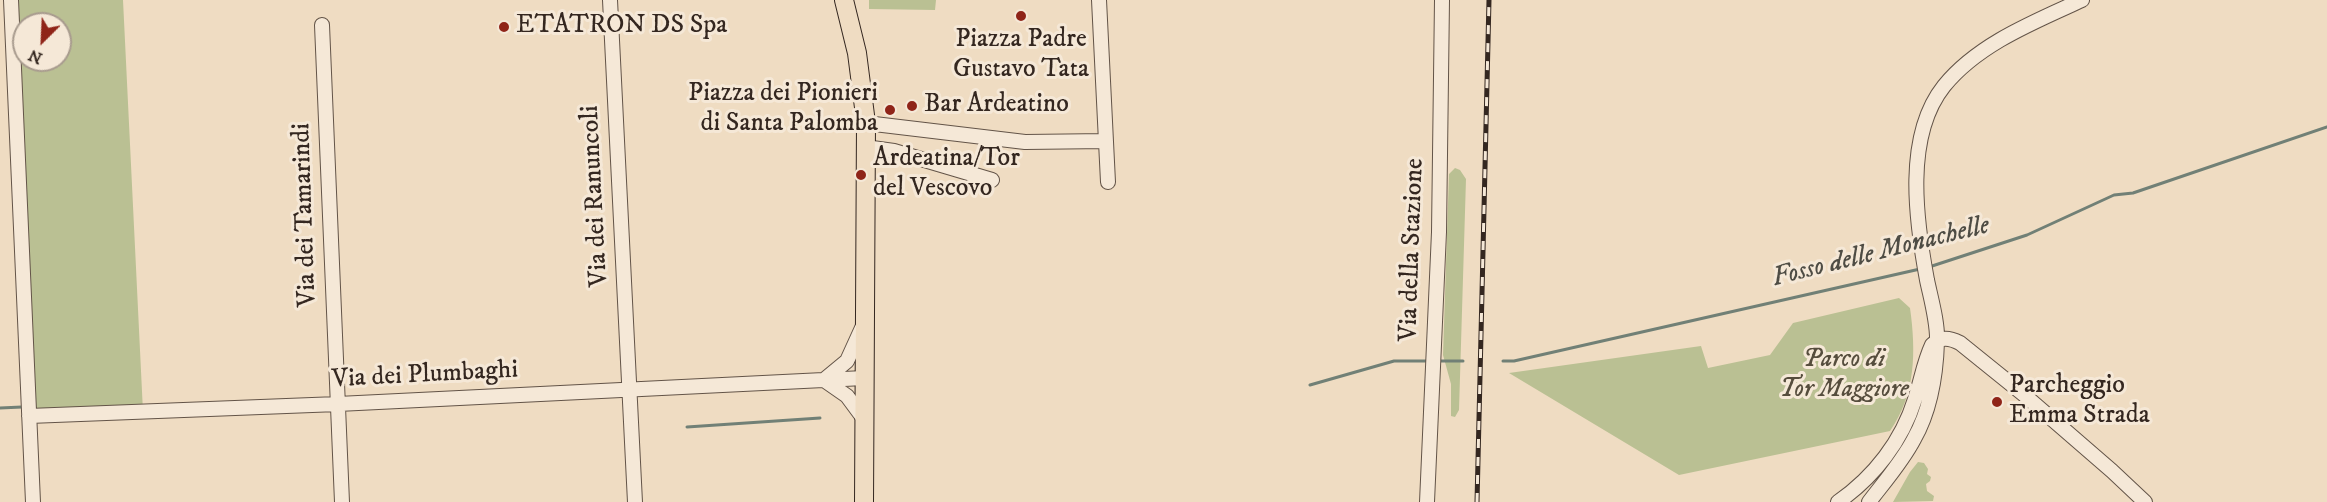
<!DOCTYPE html>
<html>
<head>
<meta charset="utf-8">
<style>
  body { margin:0 }
  #map { position:relative; width:2327px; height:502px; overflow:hidden; background:#efdcc2; font-family:"IM FELL DW Pica",serif }
  canvas { display:block }
  .north { position:absolute; left:12px; top:12px; width:60px; height:60px; box-sizing:border-box; background:#f5e8d7; border:2px solid #a89b8e; border-radius:50%; rotate:204deg; font-size:16px; font-weight:700; line-height:24px; text-align:center; color:#342720 }
  .north::after { content:''; display:block; margin:auto; width:21px; height:27px; background:#8f2418; clip-path:polygon(50% 0,100% 100%,50% 72%,0 100%) }
</style>
</head>
<body>
<div id="map">
<canvas width="2327" height="502"></canvas>
<div class="north">N</div>
</div>
<script>
const g = document.querySelector('canvas').getContext('2d');
g.lineJoin = 'round';
function fillPath(path, color) { g.fillStyle = color; g.fill(path, 'evenodd'); }
function trace(path, color, width, dash) { g.strokeStyle = color; g.lineWidth = width; g.lineCap = dash ? 'butt' : 'round'; g.setLineDash(dash || []); g.stroke(path); }
function drawText(font, color, halo, rows, align = 'center') {
  g.font = font + ' "IM FELL DW Pica",serif'; g.lineWidth = 6; g.setLineDash([]); g.textBaseline = 'middle'; g.strokeStyle = halo; g.fillStyle = color; for (const [text, x, y, turn = 0] of rows) {
    g.save(); g.translate(x, y); g.rotate((+turn || 0) * Math.PI / 180); g.textAlign = isNaN(turn) ? turn : align; if (halo) g.strokeText(text, 0, 0); g.fillText(text, 0, 0); g.restore();
  }
}
fillPath(new Path2D(`
  M 11,0 L 123,0 L 143,412 L 29,416 ZM 24,24 L 60,24 L 60,60 L 24,60 Z
  M 869,0 L 936,0 L 935,10 L 869,9 Z
  M 1455,168 L 1460,170 L 1466,179 L 1459,410 L 1455,417 L 1451,416 L 1451,384 L 1443,355 L 1449,174 Z
  M 1899,298 L 1910,308 C 1916,351 1916,394 1890,431 L 1679,475 L 1509,373 L 1701,346 L 1708,368 L 1770,355 L 1793,323 Z
  M 1918,462 L 1924,463 L 1928,469 L 1927,474 L 1931,477 L 1930,481 L 1926,484 L 1927,491 L 1934,496 L 1933,501 L 1893,502 L 1910,472 Z`), '#bac093');
trace(new Path2D(`
  M 1929,267 L 2027,235 L 2114,195 L 2133,193 L 2327,127
  M 1437,361 L 1463,361
  M 1503,361 L 1514,361 L 1920,269
  M 1310,385 L 1394,361 L 1430,361
  M 0,408 L 22,407
  M 687,427 L 820,418`), '#718076', 3);
const minor = new Path2D(`
  M 11,0 L 33,502
  M 610,0 L 635,502
  M 1099,0 L 1108,182
  M 322,25 L 342,502
  M 866,123 L 1025,142 L 1106,141
  M 865,147 L 894,151 L 992,180
  M 824,380 L 847,361 L 862,328
  M 824,380 L 847,396 L 864,419
  M 29,416 L 338,404 L 864,378
  M 1427,502 L 1439,232 L 1442,0
  M 1838,502 C 1874,477 1902,441 1915,399 C 1921,381 1924,362 1932,345 C 1941,336 1950,338 1960,343 L 2022,393 L 2112,471 L 2145,502
  M 1869,502 C 1885,481 1902,462 1914,439 C 1930,411 1936,374 1937,342 C 1938,323 1931,299 1927,280 C 1916,221 1904,136 1944,86 C 1978,44 2034,22 2082,0`);
const major = new Path2D(`
  M 844,0 L 857,53 L 866,123 L 864,502`);
trace(minor, '#635448', 16);
trace(major, '#342720', 20);
trace(minor, '#f5e8d7', 14);
trace(major, '#efdcc2', 18);
const rail = new Path2D(`
  M 1477,502 L 1489,0`);
trace(rail, '#342720', 5);
trace(rail, '#f5e8d7', 3, [9]);
for (const [x, y, r, color] of [
  [1021,16,6,"#8f2418"],
  [504,27,6,"#8f2418"],
  [912,106,6,"#8f2418"],
  [890,110,6,"#8f2418"],
  [861,175,6,"#8f2418"],
  [1997,402,6,"#8f2418"]
]) { const dot = new Path2D(); dot.arc(x, y, r, 0, 2 * Math.PI); g.fillStyle = color; g.fill(dot); trace(dot, '#f5e8d7', 2); }
drawText('26px', '#342720', '#f5e8d7', [
  ["ETATRON DS Spa",516,27],
  ["Piazza Padre",1021,41,"center"],
  ["Gustavo Tata",1021,71,"center"],
  ["Piazza dei Pionieri",878,95,"right"],
  ["di Santa Palomba",878,125,"right"],
  ["Bar Ardeatino",924,106],
  ["Ardeatina/Tor",873,160],
  ["del Vescovo",873,190],
  ["Parcheggio",2009,387],
  ["Emma Strada",2009,417]
], 'left');
drawText('26px', '#342720', '#f5e8d7', [
  ["Via dei Ranuncoli",596,196,-93],
  ["Via dei Tamarindi",306,215,-92],
  ["Via della Stazione",1413,250,-88],
  ["Via dei Plumbaghi",425,376,-3]
]);
drawText('italic 26px', '#564d3d', '#f5e8d7', [
  ["Parco di",1844,361],
  ["Tor Maggiore",1844,391]
]);
drawText('italic 27px', '#4e4c44', '#f5e8d7', [
  ["Fosso delle Monachelle",1881,253,-14]
]);
</script>
</body>
</html>
